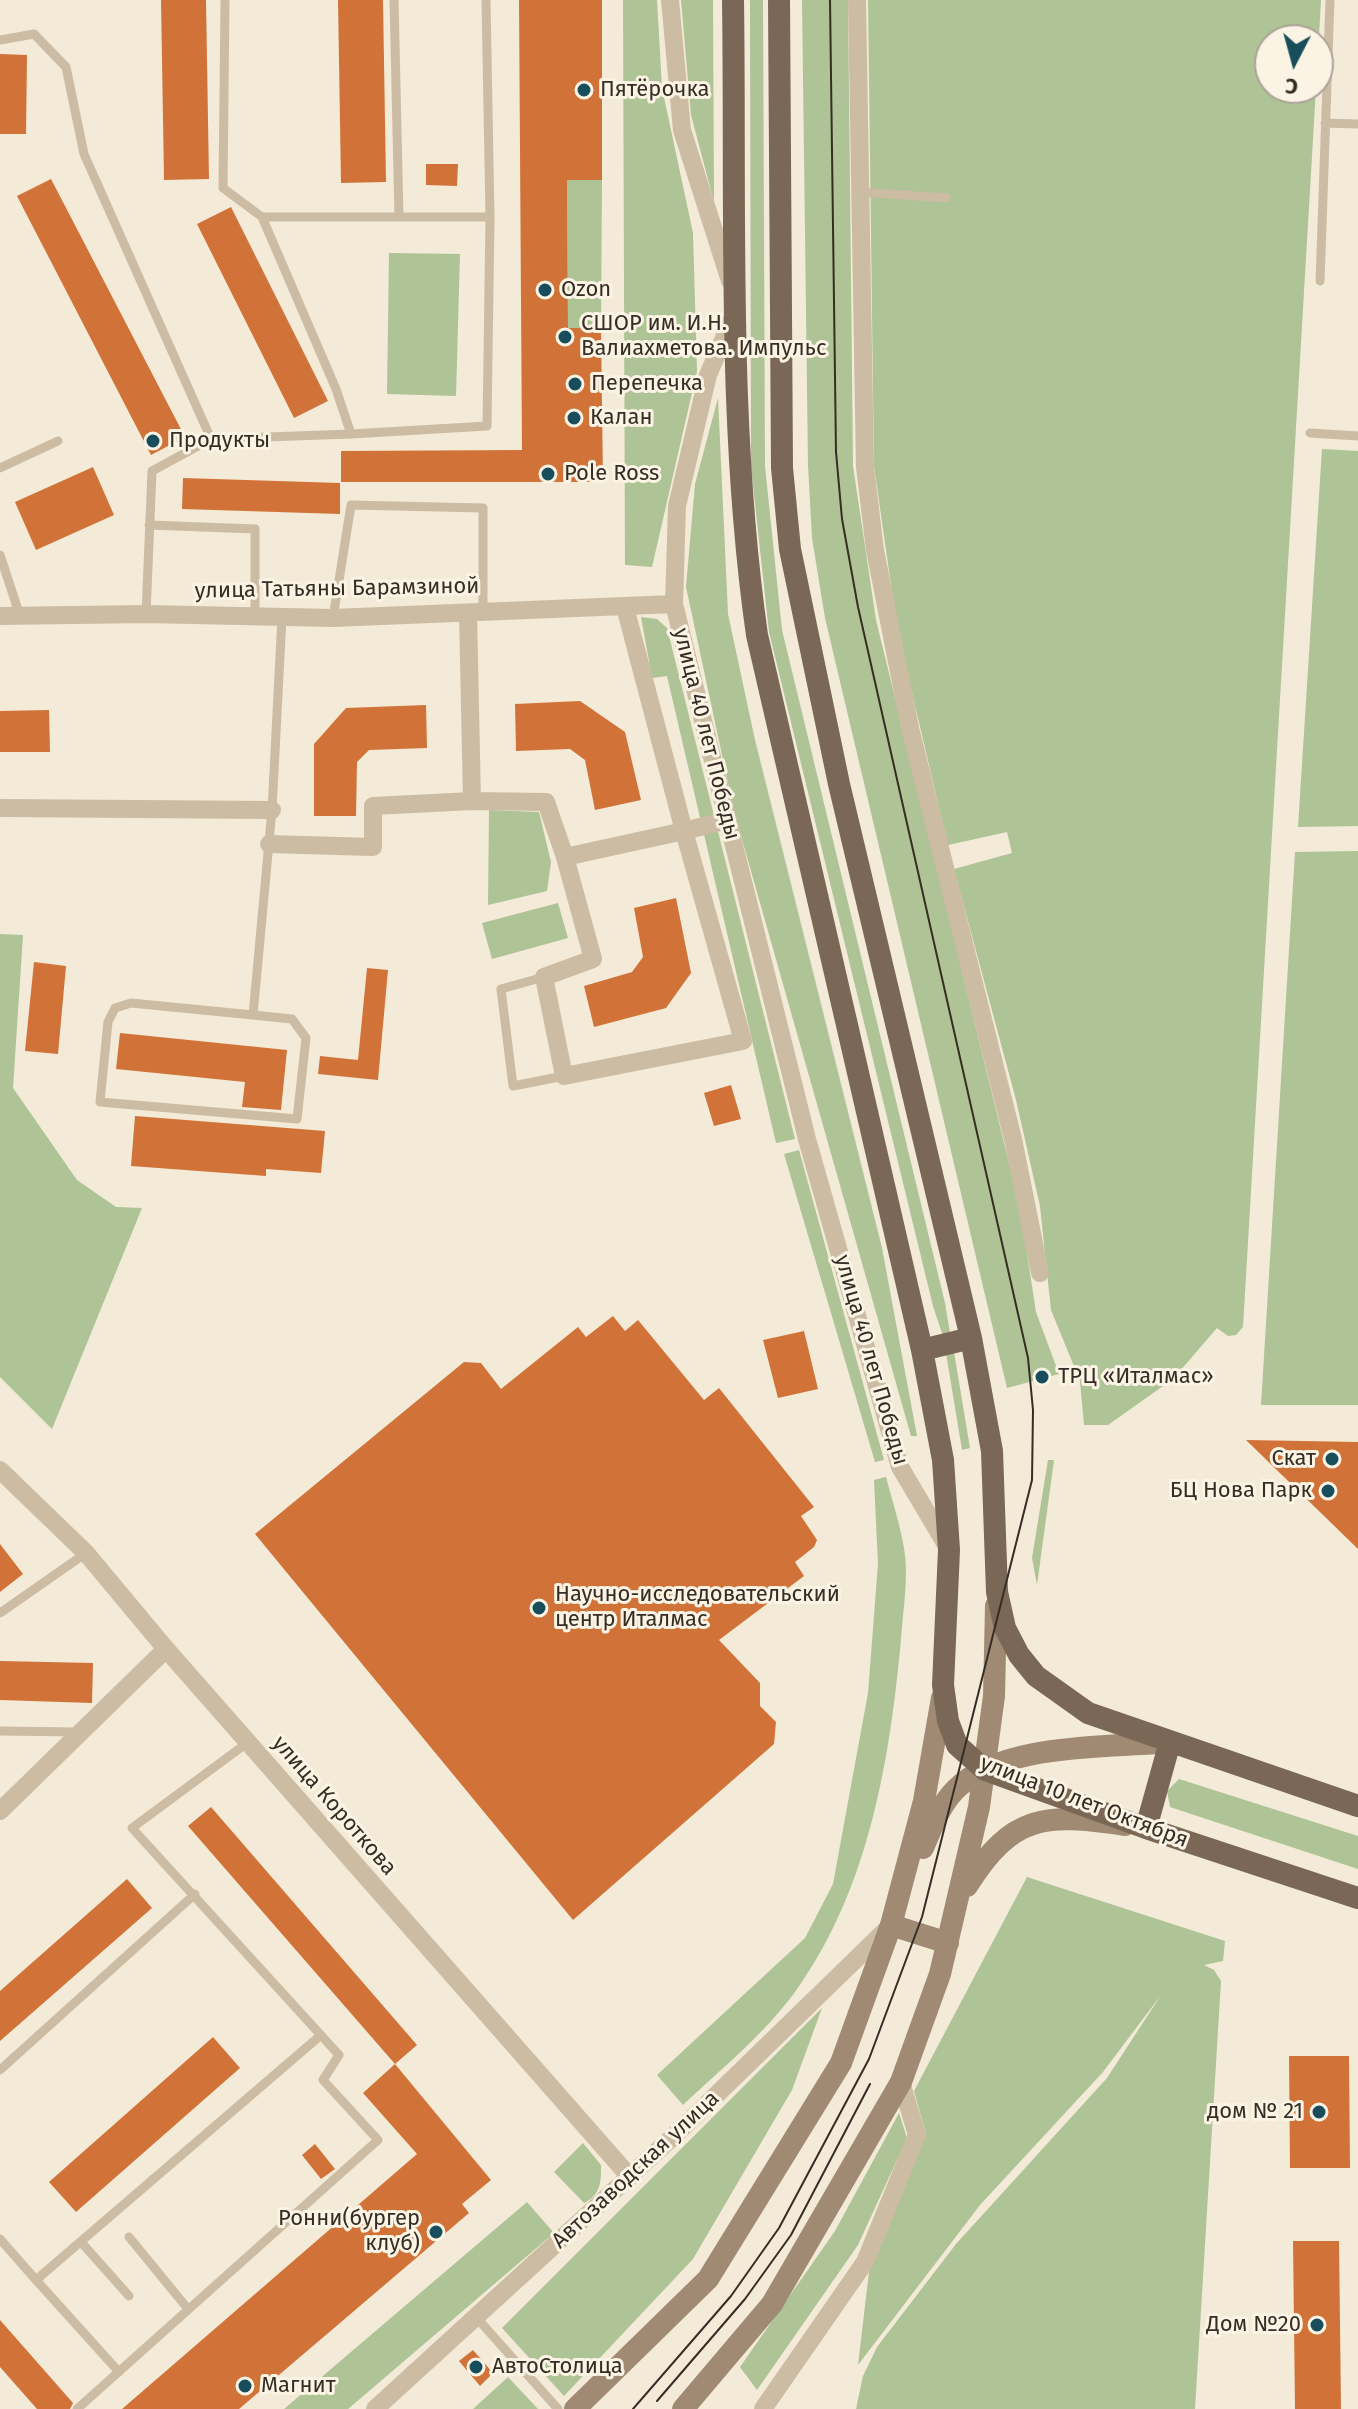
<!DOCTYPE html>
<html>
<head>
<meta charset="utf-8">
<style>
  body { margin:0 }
  #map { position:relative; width:1358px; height:2409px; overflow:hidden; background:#f3ead8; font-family:"Fira Sans",sans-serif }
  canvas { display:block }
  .north { position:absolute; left:1254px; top:24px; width:80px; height:80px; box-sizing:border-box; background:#fbf4e4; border:2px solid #aca498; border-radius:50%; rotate:186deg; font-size:22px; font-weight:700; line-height:32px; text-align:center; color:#362d25 }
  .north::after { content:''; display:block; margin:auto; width:28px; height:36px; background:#184d5b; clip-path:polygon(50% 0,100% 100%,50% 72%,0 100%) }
</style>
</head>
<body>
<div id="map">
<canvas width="1358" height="2409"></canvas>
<div class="north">С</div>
</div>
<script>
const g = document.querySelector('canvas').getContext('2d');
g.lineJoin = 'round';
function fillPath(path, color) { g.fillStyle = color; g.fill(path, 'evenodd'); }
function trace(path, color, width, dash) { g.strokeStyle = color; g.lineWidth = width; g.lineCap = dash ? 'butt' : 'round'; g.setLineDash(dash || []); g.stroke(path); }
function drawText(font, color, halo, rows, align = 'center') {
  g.font = font + ' "Fira Sans",sans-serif'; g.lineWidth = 6; g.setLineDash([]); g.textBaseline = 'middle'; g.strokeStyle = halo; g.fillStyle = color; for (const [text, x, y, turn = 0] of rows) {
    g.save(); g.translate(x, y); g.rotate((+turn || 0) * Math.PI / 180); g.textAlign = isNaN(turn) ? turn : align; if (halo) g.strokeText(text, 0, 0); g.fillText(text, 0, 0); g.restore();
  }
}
fillPath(new Path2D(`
  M 623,0 L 657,0 L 662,88 L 693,233 L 697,371 L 652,567 L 625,565 Z
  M 681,0 L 713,0 L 714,202 L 691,115 Z
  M 750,0 L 763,0 L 765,466 L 782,630 L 945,1303 L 950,1333 L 943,1336 L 933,1306 L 769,632 L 751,467 Z
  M 802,0 L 848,0 L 853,466 L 876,620 L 1020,1208 L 1036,1312 L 1059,1374 L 1007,1388 L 825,618 L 812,538 L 808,465 Z
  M 868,0 L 1321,0 L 1318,53 L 1318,40 L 1270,40 L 1270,88 L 1316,88 L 1243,1327 L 1236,1335 L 1228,1336 L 1217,1328 L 1173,1379 L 1108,1425 L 1084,1425 L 1080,1381 L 1051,1310 L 1040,1206 L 1016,1100 L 954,869 L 1012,853 L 1007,832 L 948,845 L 898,634 L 874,466 Z
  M 567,180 L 602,180 L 601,328 L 568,328 Z
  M 389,253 L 460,254 L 456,396 L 387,394 Z
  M 718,398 L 728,614 L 755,740 L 882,1248 L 917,1436 L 911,1436 L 734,811 L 686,587 L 695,484 Z
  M 1322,449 L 1358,451 L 1358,826 L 1298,827 Z
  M 641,617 L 657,619 L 667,628 L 795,1139 L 776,1143 L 667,676 L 652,678 Z
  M 489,810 L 539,812 L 551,862 L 547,891 L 488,905 Z
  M 1358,851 L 1358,1405 L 1261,1405 L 1295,852 Z
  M 558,903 L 568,938 L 492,959 L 482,923 Z
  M 0,934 L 23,935 L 13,1088 L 77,1180 L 116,1207 L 142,1208 L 52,1429 L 0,1377 Z
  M 799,1150 L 884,1460 L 875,1462 L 784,1154 Z
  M 954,1352 L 970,1448 L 962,1450 L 946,1353 Z
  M 1048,1460 L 1054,1460 L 1037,1585 L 1032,1558 Z
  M 886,1477 C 892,1500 900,1524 904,1548 C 909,1576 903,1610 901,1639 C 890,1759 869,1888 797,1989 C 766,2033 722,2068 683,2105 L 657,2075 L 805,1938 L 833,1884 L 868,1693 L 878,1564 L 874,1480 Z
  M 1179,1779 L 1358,1836 L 1358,1869 L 1170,1807 L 1167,1791 Z
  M 1027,1877 L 1225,1941 L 1223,1961 L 1204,1965 L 1214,1970 L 1221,1981 L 1195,2409 L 856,2409 L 863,2376 L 877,2347 L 956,2244 L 1107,2078 L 1161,1995 L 1103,2072 L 980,2205 L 858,2365 L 869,2272 L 926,2134 L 914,2091 Z
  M 822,2008 L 792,2090 L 693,2259 L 564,2396 L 502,2328 Z
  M 899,2113 L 907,2138 L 858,2245 L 757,2390 L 740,2367 L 835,2231 Z
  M 583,2143 L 601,2165 C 601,2183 601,2194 584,2203 L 554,2172 Z
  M 527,2202 L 554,2233 L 348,2409 L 284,2409 Z
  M 508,2377 L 538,2409 L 473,2409 Z`), '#aec396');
fillPath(new Path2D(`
  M 161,0 L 206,0 L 209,179 L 164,180 Z
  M 338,0 L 383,0 L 386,182 L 341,183 Z
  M 519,0 L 602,0 L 602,180 L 567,180 L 568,328 L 601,328 L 603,482 L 341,482 L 341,451 L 522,450 Z
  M 0,54 L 27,55 L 26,134 L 0,134 Z
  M 426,164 L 458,164 L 457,186 L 426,185 Z
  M 51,179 L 185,437 L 151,455 L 17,196 Z
  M 231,207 L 328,401 L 294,418 L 197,224 Z
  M 93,467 L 114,515 L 36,550 L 15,502 Z
  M 183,478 L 340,483 L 340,514 L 182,509 Z
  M 580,701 L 625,732 L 641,800 L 595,810 L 585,760 L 570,749 L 516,751 L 515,704 Z
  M 426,705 L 427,748 L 369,750 L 357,762 L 356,816 L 314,816 L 314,744 L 346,708 Z
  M 49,710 L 50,752 L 0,752 L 0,711 Z
  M 676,898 L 691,973 L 666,1008 L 594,1027 L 584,986 L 632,972 L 643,957 L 634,908 Z
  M 34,962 L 66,966 L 58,1054 L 25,1051 Z
  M 367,968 L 388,970 L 378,1080 L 318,1074 L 320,1056 L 358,1060 Z
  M 120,1033 L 287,1050 L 281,1110 L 242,1107 L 245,1082 L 116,1069 Z
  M 731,1085 L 741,1119 L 714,1126 L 704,1093 Z
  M 135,1116 L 325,1131 L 321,1173 L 266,1169 L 266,1176 L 131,1166 Z
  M 613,1316 L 625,1331 L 638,1320 L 704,1400 L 719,1388 L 814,1507 L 801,1516 L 817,1540 L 814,1547 L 795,1562 L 804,1576 L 719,1640 L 760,1683 L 760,1706 L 776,1722 L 774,1744 L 573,1920 L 255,1534 L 464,1362 L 481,1363 L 501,1389 L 578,1327 L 586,1337 Z
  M 804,1331 L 818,1389 L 778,1398 L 763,1340 Z
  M 1246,1440 L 1358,1442 L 1358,1549 Z
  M 0,1544 L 23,1574 L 0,1592 Z
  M 0,1661 L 93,1663 L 92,1703 L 0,1700 Z
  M 211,1807 L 417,2045 L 395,2064 L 188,1826 Z
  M 127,1879 L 152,1908 L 0,2041 L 0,1991 Z
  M 213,2037 L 240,2068 L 76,2212 L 49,2182 Z
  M 1289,2056 L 1349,2056 L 1350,2168 L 1290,2168 Z
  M 395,2064 L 491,2180 L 462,2204 L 469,2213 L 239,2409 L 122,2409 L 417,2154 L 363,2093 Z
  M 315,2144 L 335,2169 L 321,2179 L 302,2155 Z
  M 1293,2241 L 1339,2241 L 1341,2409 L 1295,2409 Z
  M 0,2320 L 73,2403 L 70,2409 L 37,2409 L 0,2367 Z
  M 473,2350 L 493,2373 L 480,2386 L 459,2361 Z`), '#d17338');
trace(new Path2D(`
  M 225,0 L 223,188 L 262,217 L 336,389 L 351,434 L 487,426 L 490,217 L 486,0
  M 394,0 L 399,217
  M 0,40 L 34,34 L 66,67 L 84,154 L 211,439 L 152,471 L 146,614
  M 1325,123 L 1358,124
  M 859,192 L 946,198
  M 262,217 L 490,217
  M 1320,281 L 1330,0
  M 1310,433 L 1358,436
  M 211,439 L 351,434
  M 0,468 L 58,441
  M 149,525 L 255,529 L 255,617
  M 0,555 L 20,616
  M 333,618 L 351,505 L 483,508 L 483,612
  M 544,977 L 501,989 L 513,1086 L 564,1076
  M 253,1015 L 292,1019 L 306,1038 L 297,1119 L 100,1102 L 108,1022 L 115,1008 L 131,1003 L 253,1015 L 272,810 L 282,617
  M 0,1613 L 86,1553
  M 0,1731 L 79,1732
  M 0,2070 L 195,1894
  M 129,2237 L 188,2309
  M 0,2239 L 36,2280 L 321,2035
  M 81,2242 L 129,2296
  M 36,2280 L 119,2372
  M 476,2317 L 558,2409
  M 77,2409 L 378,2140 L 323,2080 L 339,2055 L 132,1828 L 247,1743`), '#ccbca3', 9);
trace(new Path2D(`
  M 670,0 L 682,130 L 730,281
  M 857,0 L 865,467 L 875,550 L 910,728 L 1013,1139 L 1040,1273
  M 733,317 L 708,375 L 677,506 L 674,604 L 807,1139 L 900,1467 L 948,1548
  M 468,613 L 472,801 L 546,802 L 565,857 L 684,831 L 625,607
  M 0,616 L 146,614 L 333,618 L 674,604
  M 0,808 L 272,810
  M 269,844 L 373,847 L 373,806 L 472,801
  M 565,857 L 593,959 L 544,977 L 564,1076 L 743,1041 L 684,831 L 728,820
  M 0,1470 L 86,1553 L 166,1649 L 630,2177
  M 0,1811 L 166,1649
  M 375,2409 L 677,2133 L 889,1927
  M 763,2409 L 865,2262 L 917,2135 L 901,2082`), '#ccbca3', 18);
trace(new Path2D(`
  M 923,1848 C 932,1827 940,1805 956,1789 C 1003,1742 1108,1748 1170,1742
  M 967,1886 C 1012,1814 1045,1813 1125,1825
  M 891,1925 L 948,1943
  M 575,2409 L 708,2279 L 841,2063 L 891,1925 L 924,1801 L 942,1698
  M 683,2409 L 772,2304 L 901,2082 L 940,1974 L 979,1807 L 994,1696 L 996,1606`), '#a08a74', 22);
trace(new Path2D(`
  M 733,0 C 736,212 727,425 757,635 L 922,1350 L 943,1460 L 949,1550 L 943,1685 L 948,1721 L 957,1745 L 985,1770 L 1146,1828 L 1358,1898
  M 779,0 L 782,468 L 790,549 L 839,784 L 971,1338 L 992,1451 L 997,1592 L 1005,1628 L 1019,1655 L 1036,1676 L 1088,1713 L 1358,1806
  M 922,1350 L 971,1338
  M 1146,1828 L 1170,1742`), '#7a6755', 22);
trace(new Path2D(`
  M 657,2401 L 745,2299 L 791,2235 L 870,2084
  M 633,2409 L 731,2296 L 779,2228 L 869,2059 L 922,1917 L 1032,1480 L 1033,1410 L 1028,1358 L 858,607 L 842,519 L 836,452 L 830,0`), '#362d25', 2);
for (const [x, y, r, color] of [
  [584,90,8,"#184d5b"],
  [545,290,8,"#184d5b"],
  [565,337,8,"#184d5b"],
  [575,384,8,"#184d5b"],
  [574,418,8,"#184d5b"],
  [153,441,8,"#184d5b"],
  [548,474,8,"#184d5b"],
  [1042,1377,8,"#184d5b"],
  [1332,1459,8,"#184d5b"],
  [1328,1491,8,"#184d5b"],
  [539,1608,8,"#184d5b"],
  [1319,2112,8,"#184d5b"],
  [436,2232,8,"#184d5b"],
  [1317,2325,8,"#184d5b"],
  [476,2367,8,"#184d5b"],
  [245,2386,8,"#184d5b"]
]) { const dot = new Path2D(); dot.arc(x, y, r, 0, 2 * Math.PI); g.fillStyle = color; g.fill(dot); trace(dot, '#fbf4e4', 3); }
drawText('22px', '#362d25', '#fbf4e4', [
  ["Пятёрочка",600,90],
  ["Ozon",561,290],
  ["СШОР им. И.Н.",581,324],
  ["Валиахметова. Импульс",581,349],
  ["Перепечка",591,384],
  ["Калан",590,418],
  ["Продукты",169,441],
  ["Pole Ross",564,474],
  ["ТРЦ «Италмас»",1058,1377],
  ["Скат",1316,1459,"right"],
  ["БЦ Нова Парк",1312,1491,"right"],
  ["Научно-исследовательский",555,1595],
  ["центр Италмас",555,1620],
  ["дом № 21",1303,2112,"right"],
  ["Ронни(бургер",420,2219,"right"],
  ["клуб)",420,2244,"right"],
  ["Дом №20",1301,2325,"right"],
  ["АвтоСтолица",492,2367],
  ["Магнит",261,2386]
], 'left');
drawText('22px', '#362d25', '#fbf4e4', [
  ["улица Татьяны Барамзиной",337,589,-1],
  ["улица 40 лет Победы",706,734,76],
  ["улица 40 лет Победы",871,1360,74],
  ["улица 10 лет Октября",1084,1802,21],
  ["улица Короткова",334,1806,49],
  ["Автозаводская улица",636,2170,-43]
]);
</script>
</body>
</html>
